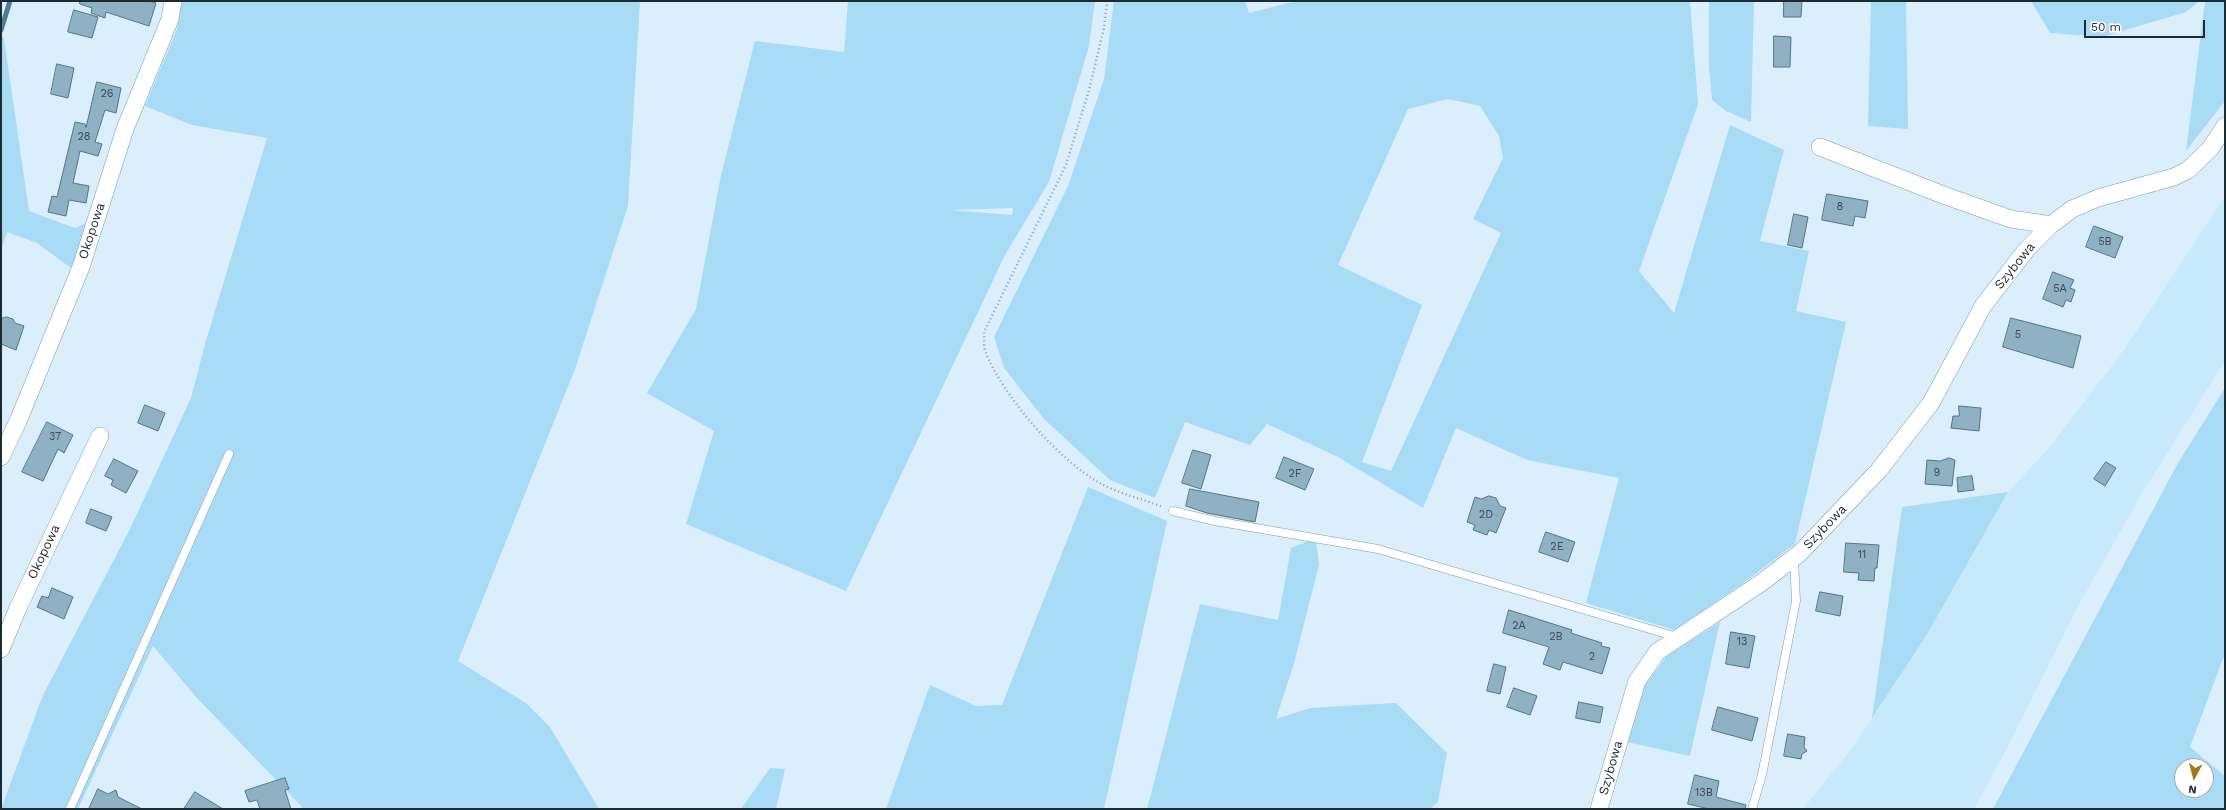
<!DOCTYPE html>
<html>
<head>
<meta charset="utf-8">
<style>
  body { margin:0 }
  #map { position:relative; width:2226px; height:810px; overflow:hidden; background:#daeffb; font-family:"Work Sans",sans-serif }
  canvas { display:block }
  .frame { position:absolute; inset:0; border:2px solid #1c2a31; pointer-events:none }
  .north { position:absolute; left:2174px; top:758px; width:40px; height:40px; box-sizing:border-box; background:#fff; border:1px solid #a4aaad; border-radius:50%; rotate:187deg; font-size:11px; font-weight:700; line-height:16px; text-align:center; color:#1c2a31 }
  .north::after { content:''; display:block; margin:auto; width:14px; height:18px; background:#9f7825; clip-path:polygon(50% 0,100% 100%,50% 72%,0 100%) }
  .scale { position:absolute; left:2084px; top:20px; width:121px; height:18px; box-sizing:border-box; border:2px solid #1c2a31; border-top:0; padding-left:5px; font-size:12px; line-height:14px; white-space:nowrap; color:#1c2a31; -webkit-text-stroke:3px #fff; paint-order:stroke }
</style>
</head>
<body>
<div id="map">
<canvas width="2226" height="810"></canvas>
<div class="frame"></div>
<div class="north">N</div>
<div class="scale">50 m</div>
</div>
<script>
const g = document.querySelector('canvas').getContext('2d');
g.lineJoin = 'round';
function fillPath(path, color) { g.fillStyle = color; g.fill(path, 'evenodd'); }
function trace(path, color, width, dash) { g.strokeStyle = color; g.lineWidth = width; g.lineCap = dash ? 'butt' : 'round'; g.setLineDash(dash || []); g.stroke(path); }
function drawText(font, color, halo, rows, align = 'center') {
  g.font = font + ' "Work Sans",sans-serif'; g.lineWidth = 3; g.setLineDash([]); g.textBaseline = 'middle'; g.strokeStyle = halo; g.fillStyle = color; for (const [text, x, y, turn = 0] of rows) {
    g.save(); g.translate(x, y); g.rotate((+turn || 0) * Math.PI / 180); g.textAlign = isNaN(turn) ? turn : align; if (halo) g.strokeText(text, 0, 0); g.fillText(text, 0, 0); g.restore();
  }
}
fillPath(new Path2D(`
  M 2225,196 L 2225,361 L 2144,490 L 2078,606 L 2007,748 L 1974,809 L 1803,809 L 1853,747 L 1926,636 L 2008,492 L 2050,447 L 2126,347 Z`), '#c6e9fc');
fillPath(new Path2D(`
  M 182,1 L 640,1 L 628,206 L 575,369 L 458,661 L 526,703 L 550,727 L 599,809 L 301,809 L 302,807 L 196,697 L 153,646 L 78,809 L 1,809 L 43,695 L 129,531 L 191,398 L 205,344 L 267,138 L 192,125 L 145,106 L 177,29 Z
  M 848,1 L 1095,1 L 1089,46 L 1049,182 L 1005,255 L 846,591 L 686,524 L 714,431 L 647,393 L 696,309 L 721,175 L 755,41 L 844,52 ZM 1013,208 L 1012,215 L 950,210 Z
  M 1114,1 L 1245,1 L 1249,13 L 1296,1 L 1690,1 L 1698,104 L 1639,271 L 1674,313 L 1730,125 L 1784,150 L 1760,241 L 1809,251 L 1796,311 L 1846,322 L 1795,544 L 1742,584 L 1674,630 L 1586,603 L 1619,478 L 1527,460 L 1456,428 L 1423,508 L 1338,457 L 1267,424 L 1250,445 L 1185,422 L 1155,498 L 1110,480 L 1044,419 L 1004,368 L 994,337 L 1068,186 L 1104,79 ZM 1448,99 L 1480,106 L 1499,136 L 1503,158 L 1473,219 L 1501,233 L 1391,471 L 1362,462 L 1422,305 L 1338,265 L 1408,109 Z
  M 1709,1 L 1754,1 L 1751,122 L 1726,111 L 1712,100 L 1709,68 Z
  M 1871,1 L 1906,1 L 1908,129 L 1868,126 Z
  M 2031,1 L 2199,1 L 2186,12 L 2102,37 L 2050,33 Z
  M 2205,1 L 2225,1 L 2225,101 L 2186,151 Z
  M 1,35 L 4,39 L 29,211 L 75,228 L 91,221 L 71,268 L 37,243 L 7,232 L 1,251 Z
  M 2225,388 L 2225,653 L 2190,747 L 2225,776 L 2225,809 L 1993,809 L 2178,463 ZM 2182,766 L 2206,766 L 2206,790 L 2182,790 Z
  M 1088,487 L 1167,521 L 1104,809 L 886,809 L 930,685 L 976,706 L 1002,705 Z
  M 2008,492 L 1926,636 L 1872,718 L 1902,507 Z
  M 1316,538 L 1319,565 L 1294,663 L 1276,719 L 1310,708 L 1396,703 L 1447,753 L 1438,802 L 1430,809 L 1147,809 L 1200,604 L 1278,620 L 1291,548 Z
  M 1720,622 L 1690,756 L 1627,742 L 1643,688 L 1666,657 Z
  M 770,768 L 785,769 L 776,809 L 741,809 Z`), '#a8dbf6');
trace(new Path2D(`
  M 1,30 L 10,1`), '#507c92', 5);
const building = new Path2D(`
  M 80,1 L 149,1 L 156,3 L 149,26 L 106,12 L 105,18 L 91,13 L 92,8 L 80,4 Z
  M 1784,1 L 1802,1 L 1801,17 L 1784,17 Z
  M 74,10 L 98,17 L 92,38 L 68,32 Z
  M 1774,36 L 1791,37 L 1790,67 L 1774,67 Z
  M 57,64 L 74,68 L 68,98 L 51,94 Z
  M 97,82 L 121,88 L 116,113 L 105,110 L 95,142 L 102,144 L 98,156 L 80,151 L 73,183 L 89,186 L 86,203 L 69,200 L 66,216 L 48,212 L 52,196 L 57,197 L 75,122 L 85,124 L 86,127 Z
  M 1827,194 L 1868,201 L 1865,218 L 1855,216 L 1853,226 L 1822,220 Z
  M 1794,214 L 1808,217 L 1802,248 L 1788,245 Z
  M 2094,226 L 2123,237 L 2115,258 L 2086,247 Z
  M 2053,272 L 2074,280 L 2070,288 L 2075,290 L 2071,302 L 2066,300 L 2063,307 L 2043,299 Z
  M 7,317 L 13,319 L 15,323 L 24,326 L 16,350 L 1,344 L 1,319 Z
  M 2011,318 L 2081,336 L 2073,368 L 2003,347 Z
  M 145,405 L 165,413 L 158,431 L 138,423 Z
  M 1959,406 L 1981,408 L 1979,431 L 1951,428 L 1953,416 L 1959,416 Z
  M 47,422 L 73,435 L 64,453 L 58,449 L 43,481 L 22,472 Z
  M 1193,450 L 1211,455 L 1201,489 L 1182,483 Z
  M 1284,457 L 1314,469 L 1305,490 L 1276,478 Z
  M 1949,458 L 1955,460 L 1952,486 L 1925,484 L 1927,460 L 1940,461 Z
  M 114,459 L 138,471 L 126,493 L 111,485 L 113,480 L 105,476 Z
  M 2106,462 L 2116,468 L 2105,486 L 2094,479 Z
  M 1972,476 L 1974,490 L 1958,492 L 1957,478 Z
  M 1190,489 L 1259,502 L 1255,522 L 1207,513 L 1186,506 Z
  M 1489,496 L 1496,498 L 1500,506 L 1506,508 L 1496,533 L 1489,530 L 1487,535 L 1473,530 L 1475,525 L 1467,522 L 1475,497 L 1481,499 Z
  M 91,509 L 112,517 L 106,531 L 86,523 Z
  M 1546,532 L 1575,542 L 1568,562 L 1539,552 Z
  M 1846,543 L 1879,545 L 1877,568 L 1875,568 L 1874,581 L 1858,580 L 1859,573 L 1844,572 Z
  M 52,588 L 73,597 L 64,619 L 37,607 L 42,596 L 48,598 Z
  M 1820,592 L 1843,596 L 1840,616 L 1816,611 Z
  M 1509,610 L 1572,630 L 1571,633 L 1602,643 L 1601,646 L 1610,648 L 1602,674 L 1563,662 L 1560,670 L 1543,664 L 1549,647 L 1503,633 Z
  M 1731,632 L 1755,636 L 1749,668 L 1726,664 Z
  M 1494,664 L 1506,667 L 1500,694 L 1487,691 Z
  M 1514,688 L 1537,696 L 1530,715 L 1507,707 Z
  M 1579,702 L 1603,707 L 1600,723 L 1576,718 Z
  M 1718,707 L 1758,718 L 1752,741 L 1712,730 Z
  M 1788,734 L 1805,737 L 1804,747 L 1807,751 L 1802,754 L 1801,759 L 1784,756 Z
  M 1695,775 L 1719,781 L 1716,797 L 1746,805 L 1745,809 L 1709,809 L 1688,804 Z
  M 285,778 L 289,789 L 285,790 L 291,809 L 260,809 L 257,800 L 249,802 L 245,791 Z
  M 98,789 L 108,794 L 116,790 L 118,797 L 142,809 L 89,809 Z
  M 195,792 L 223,809 L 184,809 Z`);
fillPath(building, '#8fb1c4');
trace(building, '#537485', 1);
const service = new Path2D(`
  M 1173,511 L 1215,521 L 1378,549 L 1677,637
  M 70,809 L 229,454
  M 1752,809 L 1762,775 L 1796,601 L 1794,559`);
const minor = new Path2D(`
  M 1820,147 L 1946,196 L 2011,219 L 2051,225
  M 1,457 L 19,419 L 81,267 L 125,129 L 170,19 L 173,1
  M 1,649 L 18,608 L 100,436
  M 1599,809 L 1637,681 L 1657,652 L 1761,583 L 1800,553 L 1879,470 L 1931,403 L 1983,306 L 2027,249 L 2051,225 L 2072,209 L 2098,198 L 2174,177 L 2188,170 L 2210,149 L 2225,126`);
trace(service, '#7b9cae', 9);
trace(minor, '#7b9cae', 18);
trace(new Path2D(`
  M 1107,1 L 1104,28 L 1089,90 L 1066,165 L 984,332 C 985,338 983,347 986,353 C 1003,396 1058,459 1098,482 C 1116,493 1143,499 1163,507`), '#8d9fa9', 2.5, [1, 3]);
trace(service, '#fff', 8);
trace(minor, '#fff', 17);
drawText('11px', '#394c56', null, [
  ["26",107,94],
  ["28",84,137],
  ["8",1840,207],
  ["5B",2105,242],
  ["5A",2060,289],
  ["5",2018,335],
  ["37",55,437],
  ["9",1937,473],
  ["2F",1295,474],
  ["2D",1486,515],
  ["2E",1557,547],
  ["11",1862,555],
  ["2A",1519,626],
  ["2B",1556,637],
  ["13",1742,642],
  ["2",1592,657],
  ["13B",1704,793]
]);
drawText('13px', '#1c2a31', '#fff', [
  ["Okopowa",92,231,-72],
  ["Szybowa",2015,266,-51],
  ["Szybowa",1825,527,-46],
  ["Okopowa",44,552,-65],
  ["Szybowa",1611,768,-74]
]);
</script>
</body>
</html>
